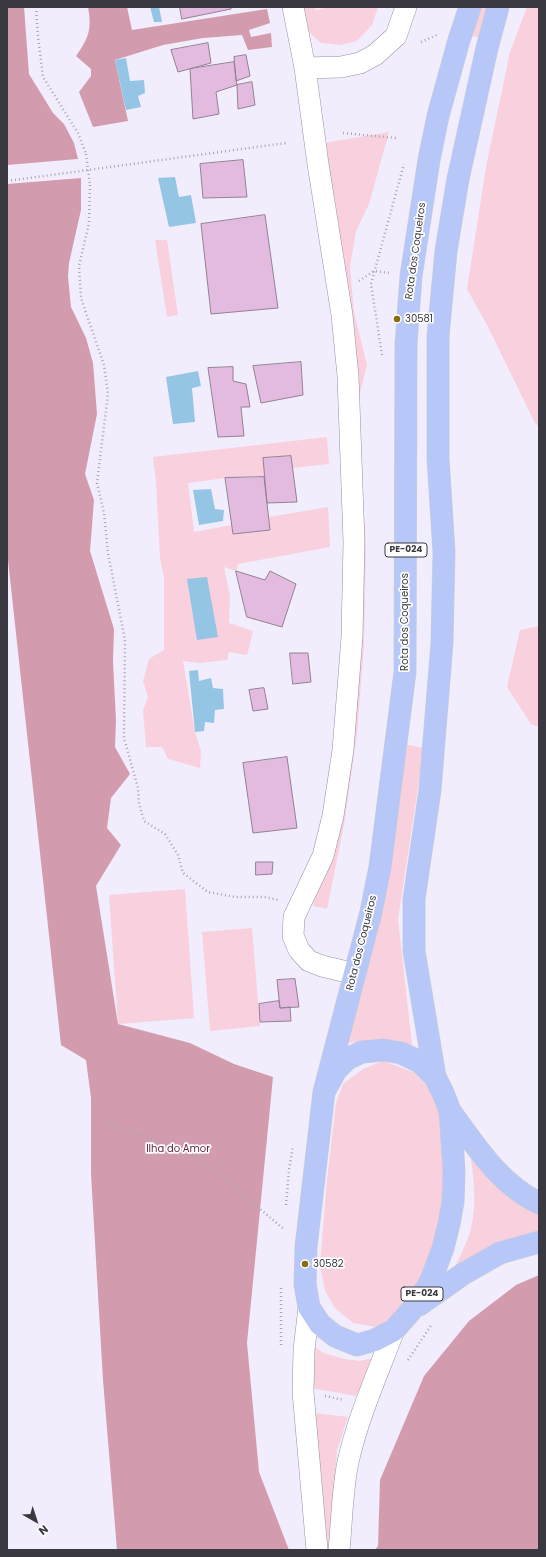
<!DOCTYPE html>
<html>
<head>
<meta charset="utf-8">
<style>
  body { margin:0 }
  #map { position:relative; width:546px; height:1557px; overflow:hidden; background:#f1edfc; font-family:Poppins,sans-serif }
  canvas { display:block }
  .frame { position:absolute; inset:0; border:8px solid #3a3841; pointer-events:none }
  .north { position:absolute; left:16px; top:1501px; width:40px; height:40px; -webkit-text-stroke:3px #fff; paint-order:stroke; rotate:141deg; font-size:11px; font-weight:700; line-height:16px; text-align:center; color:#3a3841 }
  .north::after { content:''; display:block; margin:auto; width:14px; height:18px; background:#3a3841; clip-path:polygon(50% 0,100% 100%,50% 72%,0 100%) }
</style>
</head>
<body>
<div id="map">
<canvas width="546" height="1557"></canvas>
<div class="frame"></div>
<div class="north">N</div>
</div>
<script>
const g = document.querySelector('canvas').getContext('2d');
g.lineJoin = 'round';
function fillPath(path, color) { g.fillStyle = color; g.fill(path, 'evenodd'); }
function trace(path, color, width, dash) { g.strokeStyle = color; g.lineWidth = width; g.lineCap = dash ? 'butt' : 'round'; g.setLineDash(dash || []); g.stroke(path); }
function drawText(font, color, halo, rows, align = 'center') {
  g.font = font + ' Poppins,sans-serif'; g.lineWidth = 3.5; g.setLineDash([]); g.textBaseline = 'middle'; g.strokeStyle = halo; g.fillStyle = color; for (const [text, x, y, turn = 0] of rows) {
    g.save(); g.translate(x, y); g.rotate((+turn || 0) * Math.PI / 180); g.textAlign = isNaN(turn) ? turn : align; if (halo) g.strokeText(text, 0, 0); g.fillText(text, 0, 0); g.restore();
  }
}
fillPath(new Path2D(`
  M 297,7 L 315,7 L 316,10 L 329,7 L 378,7 L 372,25 L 357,41 L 340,45 L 321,43 L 309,32 L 302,19 Z
  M 477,7 L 489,7 L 481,38 L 469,35 Z
  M 527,7 L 539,7 L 539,427 L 535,423 L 487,325 L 467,289 L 486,167 L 510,52 Z
  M 389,132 L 369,204 L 356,231 L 350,267 L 354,312 L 367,365 L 357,405 L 366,544 L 364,645 L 357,734 L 344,825 L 327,909 L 313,906 L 349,749 L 337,214 L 324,143 Z
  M 155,240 L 167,240 L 178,315 L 167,317 Z
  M 327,437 L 329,464 L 292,468 L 291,456 L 264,458 L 265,476 L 225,478 L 188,483 L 194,532 L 232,525 L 233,534 L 270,530 L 269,517 L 328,507 L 330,547 L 238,564 L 236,571 L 224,567 L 230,596 L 229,623 L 253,631 L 247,655 L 229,652 L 227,660 L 199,663 L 183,661 L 195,732 L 201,751 L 200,768 L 168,759 L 162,747 L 146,747 L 143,710 L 148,697 L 143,681 L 149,659 L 164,650 L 164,577 L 160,558 L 156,482 L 153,457 Z
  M 539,626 L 539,727 L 531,724 L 507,687 L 520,630 Z
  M 404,744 L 424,748 L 398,919 L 412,1045 L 374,1040 L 346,1043 Z
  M 185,889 L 194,1018 L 118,1024 L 109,895 Z
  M 252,928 L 260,1026 L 210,1031 L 202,932 Z
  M 383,1061 L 413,1072 L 429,1088 L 444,1122 L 448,1242 L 398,1320 L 377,1327 L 353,1323 L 335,1308 L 325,1291 L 320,1265 L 327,1180 L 336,1103 L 343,1084 L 363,1069 Z
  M 466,1131 L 539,1195 L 539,1230 L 504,1243 L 447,1283 C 455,1267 464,1250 470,1232 C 479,1200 472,1163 466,1131 Z
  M 309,1342 L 323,1353 L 345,1359 L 360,1361 L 379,1357 L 356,1396 L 311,1388 Z
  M 314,1413 L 348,1417 L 337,1450 L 330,1550 L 329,1550 L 324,1542 Z`), '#f9d0dd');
fillPath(new Path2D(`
  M 7,7 L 24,7 L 29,74 L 53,113 L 64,124 L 74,143 L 78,159 L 7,165 Z
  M 88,7 L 127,7 L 132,30 L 267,9 L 270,23 L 249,30 L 251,37 L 271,33 L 272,47 L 248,50 L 242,35 L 203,38 L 163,45 L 115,60 L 128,121 L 93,127 L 79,92 L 91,76 L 91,69 L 76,56 C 89,38 92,29 88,7 Z
  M 81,178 L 81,210 L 69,263 L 68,277 L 71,307 L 86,338 L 93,363 L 97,414 L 85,474 L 94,500 L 90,551 L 114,629 L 113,662 L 116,720 L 115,747 L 130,774 L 111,798 L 107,828 L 121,845 L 96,886 L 118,1024 L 190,1043 L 234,1064 L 273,1077 L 247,1343 L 259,1472 L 289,1550 L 117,1550 L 103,1380 L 91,1174 L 91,1098 L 86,1060 L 61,1045 L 7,551 L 7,184 Z
  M 539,1275 L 539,1550 L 375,1550 L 378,1546 L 380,1480 L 424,1376 L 469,1321 L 516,1285 Z`), '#d39cae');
fillPath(new Path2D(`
  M 150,7 L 159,7 L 162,22 L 154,22 Z
  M 126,58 L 130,81 L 144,80 L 145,93 L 138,96 L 141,107 L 126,110 L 115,60 Z
  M 175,177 L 179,197 L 191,195 L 196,223 L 169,227 L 158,178 Z
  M 198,371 L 201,386 L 192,388 L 195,422 L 173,424 L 166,377 Z
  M 211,489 L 215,509 L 224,510 L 223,521 L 199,525 L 193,490 Z
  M 207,577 L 218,637 L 197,640 L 187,579 Z
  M 198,670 L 199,681 L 211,678 L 213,688 L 223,689 L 224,709 L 215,710 L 214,723 L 205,722 L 204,731 L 195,732 L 189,671 Z`), '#95c5e5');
const building = new Path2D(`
  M 180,7 L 231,7 L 231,9 L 182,19 Z
  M 208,43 L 211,63 L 178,72 L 171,50 Z
  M 246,55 L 250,76 L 236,81 L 234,57 Z
  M 234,62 L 237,85 L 216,92 L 219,114 L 193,119 L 190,69 Z
  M 252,82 L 255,105 L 238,109 L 237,85 Z
  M 243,160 L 247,197 L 203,198 L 200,164 Z
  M 265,215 L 278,308 L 211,314 L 201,224 Z
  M 301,362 L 303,395 L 261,403 L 253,366 Z
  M 233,367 L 233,381 L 246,384 L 250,407 L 241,407 L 244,436 L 218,437 L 208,368 Z
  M 291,456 L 297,502 L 267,503 L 263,458 Z
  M 264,477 L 270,530 L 233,534 L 225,478 Z
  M 236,571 L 265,580 L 270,571 L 296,584 L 282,627 L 247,617 Z
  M 290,653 L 308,653 L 311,682 L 293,684 Z
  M 264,688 L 268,709 L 253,711 L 249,690 Z
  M 287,757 L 297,828 L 253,833 L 243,763 Z
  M 256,862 L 273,862 L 272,874 L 256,875 Z
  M 295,979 L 299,1007 L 280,1008 L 277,980 Z
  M 279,1001 L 280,1008 L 290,1007 L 291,1021 L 260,1022 L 259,1004 Z`);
fillPath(building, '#e3bbe1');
trace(building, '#938192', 1);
const street = new Path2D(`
  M 293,7 L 305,68 L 318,164 L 342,315 L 348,376 L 354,542 L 352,637 L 343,750 L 333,816 L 323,856 L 294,917 L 293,936 L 299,950 L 309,961 L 322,966 L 355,974
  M 305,68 L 341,67 L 360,63 L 375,55 L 396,36 L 406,7
  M 309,1307 L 304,1350 L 303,1392 L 317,1550
  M 339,1550 C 342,1521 342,1491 348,1462 C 358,1417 378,1373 394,1330`);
const primary = new Path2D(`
  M 435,1077 L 414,951 L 414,899 L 430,790 L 442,643 L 444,552 L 438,458 L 438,336 L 446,251 L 458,179 L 487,48 L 498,7
  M 324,1092 L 336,1070 L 347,1059 L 362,1052 L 384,1050 L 401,1053 L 420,1062 L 435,1077 L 443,1093 L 450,1111 L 454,1171 L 453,1202 L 449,1224 L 443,1248 L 430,1283 L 410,1312 L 394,1330 L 375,1340 L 357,1345 L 335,1336 L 320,1324 L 309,1307 L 305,1284 L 306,1247 L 324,1092 L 371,912 L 380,867 L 405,672 L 406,344 L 411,276 L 429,160 L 438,116 L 459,40 L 470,7
  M 450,1111 C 475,1145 500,1185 539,1203
  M 419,1305 L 463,1274 L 500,1253 L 539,1242`);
trace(street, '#9690a6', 22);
trace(primary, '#d0cfd1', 23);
trace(new Path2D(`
  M 36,7 L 38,37 L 43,77 L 78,133 L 86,154
  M 421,42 L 437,35
  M 343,133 L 396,138
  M 7,181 L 286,143
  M 90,185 L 89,223 L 79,266 L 81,298 L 104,365 L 108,394 L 97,483 L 104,513 L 108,553 L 125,640 L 124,738 L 138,788 L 139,804 L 144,821 L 165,834 L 178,855 L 183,873 L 208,892 L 235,897 L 265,897 L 278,900
  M 359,281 L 374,271 L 389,273
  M 382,355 L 371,284 L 404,164
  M 106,1122 L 198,1157 L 285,1230
  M 286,1205 L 289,1170 L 293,1146
  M 281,1345 L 281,1286
  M 408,1360 L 432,1324
  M 325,1396 L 344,1400`), '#a8a5b2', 2.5, [1, 3]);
trace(street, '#fff', 21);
trace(primary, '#b7c8f8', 22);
trace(new Path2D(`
  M 86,154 L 90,185`), '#a8a5b2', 2.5, [1, 3]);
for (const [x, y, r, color] of [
  [397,319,4,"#8b6b0c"],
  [305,1264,4,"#8b6b0c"]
]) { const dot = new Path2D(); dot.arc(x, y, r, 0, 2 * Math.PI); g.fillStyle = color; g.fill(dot); trace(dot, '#fff', 1.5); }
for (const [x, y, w] of [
  [406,550,42],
  [422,1294,42]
]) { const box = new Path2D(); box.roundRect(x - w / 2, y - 7, w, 14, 3); g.fillStyle = '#fff'; g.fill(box); trace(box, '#3a3841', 1); }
drawText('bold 9px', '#3a3841', null, [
  ["PE-024",406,550],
  ["PE-024",422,1294]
]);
drawText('10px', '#3a3841', '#fff', [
  ["Rota dos Coqueiros",416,251,-82],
  ["Rota dos Coqueiros",405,622,-90],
  ["Rota dos Coqueiros",362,943,-76]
]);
drawText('10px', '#3a3841', '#fff', [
  ["30581",405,319],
  ["30582",313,1264]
], 'left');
drawText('10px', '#64233d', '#fff', [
  ["Ilha do Amor",178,1149]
]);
</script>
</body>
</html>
